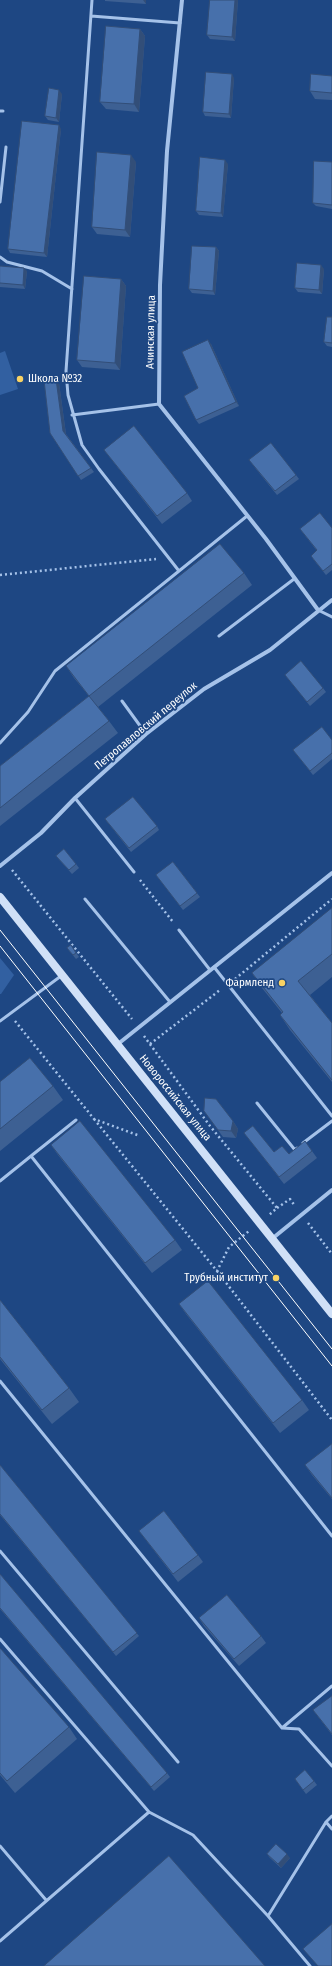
<!DOCTYPE html>
<html>
<head>
<meta charset="utf-8">
<style>
  body { margin:0 }
  canvas { display:block; background:#1e4783 }
</style>
</head>
<body>
<canvas width="332" height="1966"></canvas>
<script>
const g = document.querySelector('canvas').getContext('2d');
g.lineJoin = 'round';
function fillPath(path, color) { g.fillStyle = color; g.fill(path, 'evenodd'); }
function trace(path, color, width, dash) { g.strokeStyle = color; g.lineWidth = width; g.lineCap = dash ? 'butt' : 'round'; g.setLineDash(dash || []); g.stroke(path); }
function drawText(font, color, halo, rows, align = 'center') {
  g.font = font + ' "Fira Sans Condensed",sans-serif'; g.lineWidth = 3.5; g.setLineDash([]); g.textBaseline = 'middle'; g.strokeStyle = halo; g.fillStyle = color; for (const [text, x, y, turn = 0] of rows) {
    g.save(); g.translate(x, y); g.rotate((+turn || 0) * Math.PI / 180); g.textAlign = isNaN(turn) ? turn : align; if (halo) g.strokeText(text, 0, 0); g.fillText(text, 0, 0); g.restore();
  }
}
fillPath(new Path2D(`
  M 5,351 L 18,389 L 0,395 L 0,353 Z
  M 0,958 L 14,975 L 1,994 L 0,994 Z`), '#3260a1');
trace(new Path2D(`
  M 0,575 L 156,559
  M 12,870 L 132,1019
  M 140,880 L 173,922
  M 235,979 L 332,899
  M 15,1021 L 94,1119 L 140,1136
  M 144,1036 L 210,1126 L 277,1208 L 269,1215
  M 150,1044 L 220,990
  M 94,1119 L 217,1271 L 229,1247 L 249,1231
  M 277,1208 L 290,1199 L 295,1206
  M 308,1223 L 332,1254
  M 217,1271 L 332,1420`), '#a5c2e9', 2.5, [2, 3]);
trace(new Path2D(`
  M 91,16 L 180,23
  M 0,111 L 3,111
  M 0,202 L 6,147
  M 0,257 L 7,262 L 42,271 L 72,289
  M 72,415 L 159,404
  M 179,571 L 247,516
  M 318,610 L 332,617
  M 219,636 L 294,579
  M 122,701 L 146,734
  M 0,743 L 28,712 L 55,671 L 179,571 L 99,469 L 82,445 L 68,395 L 66,371 L 92,0
  M 75,798 L 134,872
  M 85,899 L 170,1002
  M 179,930 L 210,970
  M 214,967 L 332,1116
  M 0,1021 L 61,976
  M 257,1103 L 295,1150 L 297,1148
  M 303,1143 L 332,1121
  M 31,1156 L 76,1120
  M 0,1181 L 31,1156 L 332,1536
  M 0,1381 L 282,1728 L 299,1729 L 332,1766
  M 0,1551 L 178,1762
  M 0,1639 L 149,1812
  M 282,1728 L 332,1686
  M 326,1822 L 332,1829
  M 0,1846 L 46,1900
  M 268,1916 L 326,1822 L 332,1816
  M 0,1941 L 149,1812 L 193,1835 L 268,1916 L 310,1966`), '#a5c2e9', 3);
trace(new Path2D(`
  M 182,0 L 167,151 L 160,285 L 159,404 L 266,539 L 318,610
  M 0,866 L 41,833 L 75,798 L 146,734 L 204,689 L 270,650 L 332,600
  M 118,1044 L 332,873
  M 273,1238 L 332,1190`), '#a5c2e9', 4);
trace(new Path2D(`
  M 0,897 L 332,1314`), '#d0e0f7', 8);
trace(new Path2D(`
  M 0,930 L 332,1349
  M 0,946 L 332,1366`), '#fff', 1);
fillPath(new Path2D(`
  M 105,0 L 146,0 L 146,4 L 105,1 Z
  M 210,0 L 238,0 L 235,41 L 210,39 L 207,35 Z
  M 140,29 L 145,36 L 139,112 L 106,109 L 100,102 Z
  M 332,76 L 332,100 L 315,99 L 310,91 Z
  M 234,78 L 231,118 L 205,116 L 203,112 Z
  M 62,94 L 59,122 L 48,120 L 45,116 Z
  M 61,129 L 47,257 L 10,253 L 8,249 Z
  M 136,162 L 130,237 L 97,234 L 92,227 Z
  M 332,162 L 332,209 L 316,206 L 313,203 Z
  M 228,164 L 223,217 L 199,215 L 196,211 Z
  M 216,247 L 219,251 L 215,295 L 192,293 L 189,289 Z
  M 0,266 L 27,271 L 25,289 L 0,287 Z
  M 324,269 L 322,294 L 298,292 L 295,288 Z
  M 121,279 L 126,286 L 120,370 L 82,367 L 77,360 Z
  M 332,317 L 332,347 L 327,346 L 324,342 Z
  M 211,344 L 239,406 L 199,424 L 196,420 L 198,388 Z
  M 59,383 L 66,434 L 94,472 L 81,480 L 50,433 Z
  M 104,450 L 187,493 L 192,501 L 162,524 Z
  M 252,464 L 296,475 L 299,479 L 277,495 Z
  M 332,528 L 332,570 L 326,575 L 313,559 L 317,551 L 300,529 Z
  M 244,573 L 252,585 L 98,707 L 109,721 L 118,733 L 0,826 L 0,766 L 89,696 L 74,678 L 66,666 Z
  M 285,675 L 323,688 L 326,692 L 310,706 Z
  M 332,740 L 332,759 L 313,775 L 293,750 Z
  M 105,819 L 157,826 L 159,830 L 131,852 Z
  M 56,856 L 76,864 L 79,868 L 72,874 Z
  M 173,862 L 200,897 L 183,910 L 156,875 Z
  M 332,908 L 332,977 L 310,995 L 332,1023 L 332,1082 L 290,1030 L 280,1015 L 282,1013 L 262,988 L 252,973 Z
  M 71,945 L 79,957 L 76,959 L 67,948 Z
  M 0,1082 L 53,1086 L 63,1100 L 0,1151 Z
  M 204,1111 L 233,1121 L 238,1129 L 236,1138 L 223,1137 Z
  M 244,1133 L 274,1152 L 289,1154 L 312,1151 L 317,1158 L 284,1184 Z
  M 51,1145 L 175,1240 L 182,1250 L 152,1273 L 58,1155 Z
  M 0,1300 L 69,1388 L 79,1402 L 52,1424 L 0,1359 Z
  M 179,1304 L 302,1400 L 309,1410 L 280,1433 L 186,1314 Z
  M 332,1444 L 332,1499 L 312,1475 L 305,1465 Z
  M 0,1465 L 139,1636 L 116,1656 L 0,1515 Z
  M 139,1531 L 198,1555 L 203,1562 L 178,1582 Z
  M 0,1574 L 167,1773 L 170,1777 L 154,1791 L 0,1609 Z
  M 199,1618 L 261,1636 L 266,1643 L 239,1666 L 204,1626 Z
  M 0,1648 L 69,1727 L 77,1739 L 15,1793 L 0,1775 Z
  M 332,1696 L 332,1735 L 313,1710 Z
  M 295,1779 L 314,1781 L 317,1785 L 306,1794 Z
  M 267,1854 L 290,1858 L 281,1868 L 270,1858 Z`), '#3d6093');
fillPath(new Path2D(`
  M 143,0 L 146,0 L 146,4 Z
  M 235,0 L 238,0 L 235,41 L 232,37 Z
  M 140,29 L 145,36 L 139,112 L 134,104 Z
  M 232,74 L 234,78 L 231,118 L 229,114 Z
  M 59,90 L 62,94 L 59,122 L 56,118 Z
  M 59,125 L 61,129 L 47,257 L 44,253 Z
  M 131,155 L 136,162 L 130,237 L 125,230 Z
  M 225,160 L 228,164 L 223,217 L 221,213 Z
  M 216,247 L 219,251 L 215,295 L 213,291 Z
  M 321,265 L 324,269 L 322,294 L 319,290 Z
  M 24,268 L 27,271 L 25,289 L 23,285 Z
  M 121,279 L 126,286 L 120,370 L 115,363 Z
  M 208,340 L 211,344 L 239,406 L 236,402 Z
  M 56,379 L 59,383 L 66,435 L 63,431 Z
  M 233,1121 L 238,1129 L 236,1138 L 231,1131 Z
  M 287,1854 L 290,1858 L 281,1868 L 278,1864 Z`), '#324e78');
const building = new Path2D(`
  M 210,0 L 235,0 L 232,37 L 207,35 Z
  M 106,26 L 140,29 L 134,104 L 100,102 Z
  M 206,72 L 232,74 L 229,114 L 203,112 Z
  M 311,74 L 332,76 L 332,93 L 310,91 Z
  M 49,88 L 59,90 L 56,118 L 45,116 Z
  M 22,121 L 59,125 L 44,253 L 8,249 Z
  M 97,152 L 131,155 L 125,230 L 92,227 Z
  M 200,157 L 225,160 L 221,213 L 196,211 Z
  M 314,161 L 332,162 L 332,205 L 313,203 Z
  M 192,246 L 216,247 L 213,291 L 189,289 Z
  M 297,263 L 321,265 L 319,290 L 295,288 Z
  M 0,266 L 24,268 L 23,285 L 0,283 Z
  M 84,276 L 121,279 L 115,363 L 77,360 Z
  M 327,317 L 332,317 L 332,343 L 324,342 Z
  M 208,340 L 236,402 L 196,420 L 184,396 L 198,388 L 182,352 Z
  M 56,379 L 63,431 L 91,468 L 78,476 L 50,433 L 44,380 Z
  M 134,426 L 187,493 L 157,516 L 104,450 Z
  M 271,443 L 296,475 L 275,491 L 249,460 Z
  M 320,513 L 332,528 L 332,564 L 323,571 L 311,556 L 317,550 L 300,529 Z
  M 220,544 L 244,573 L 89,696 L 109,721 L 0,808 L 0,766 L 89,696 L 66,666 Z
  M 301,661 L 323,688 L 307,702 L 285,675 Z
  M 322,727 L 332,740 L 332,753 L 310,771 L 293,750 Z
  M 133,797 L 157,826 L 129,848 L 105,819 Z
  M 64,849 L 76,864 L 69,870 L 56,856 Z
  M 173,862 L 197,893 L 180,906 L 156,875 Z
  M 332,908 L 332,954 L 298,981 L 332,1023 L 332,1080 L 280,1015 L 283,1012 L 252,973 Z
  M 71,945 L 76,953 L 73,955 L 67,948 Z
  M 30,1058 L 53,1086 L 0,1129 L 0,1082 Z
  M 205,1098 L 216,1099 L 233,1121 L 231,1131 L 218,1130 L 204,1111 Z
  M 80,1121 L 175,1240 L 145,1263 L 51,1145 Z
  M 253,1126 L 274,1152 L 282,1146 L 289,1154 L 305,1141 L 312,1151 L 279,1177 L 244,1133 Z
  M 208,1281 L 302,1400 L 273,1423 L 179,1304 Z
  M 0,1300 L 69,1388 L 42,1410 L 0,1357 Z
  M 332,1444 L 332,1498 L 305,1465 Z
  M 0,1465 L 137,1633 L 113,1652 L 0,1514 Z
  M 164,1511 L 198,1555 L 173,1574 L 139,1531 Z
  M 0,1574 L 167,1773 L 151,1787 L 0,1608 Z
  M 227,1595 L 261,1636 L 234,1659 L 199,1618 Z
  M 0,1648 L 69,1727 L 7,1781 L 0,1773 Z
  M 332,1696 L 332,1734 L 313,1710 Z
  M 305,1770 L 314,1781 L 303,1790 L 295,1779 Z
  M 276,1844 L 287,1854 L 278,1864 L 267,1854 Z
  M 169,1856 L 265,1966 L 44,1966 Z
  M 332,1924 L 332,1966 L 318,1966 L 303,1949 Z`);
fillPath(building, '#4770ab');
trace(building, '#324e78', 1);
for (const [x, y, r, color] of [
  [20,379,4,"#f8d264"],
  [282,983,4,"#f8d264"],
  [276,1278,4,"#f8d264"]
]) { const dot = new Path2D(); dot.arc(x, y, r, 0, 2 * Math.PI); g.fillStyle = color; g.fill(dot); trace(dot, '#1e4783', 1.5); }
drawText('11px', '#fff', '#1e4783', [
  ["Ачинская улица",151,332,-89],
  ["Петропавловский переулок",146,726,-40],
  ["Новороссийская улица",175,1098,51]
]);
drawText('11px', '#fff', '#1e4783', [
  ["Школа №32",28,379,"left"],
  ["Фармленд",274,983],
  ["Трубный институт",268,1278]
], 'right');
</script>
</body>
</html>
